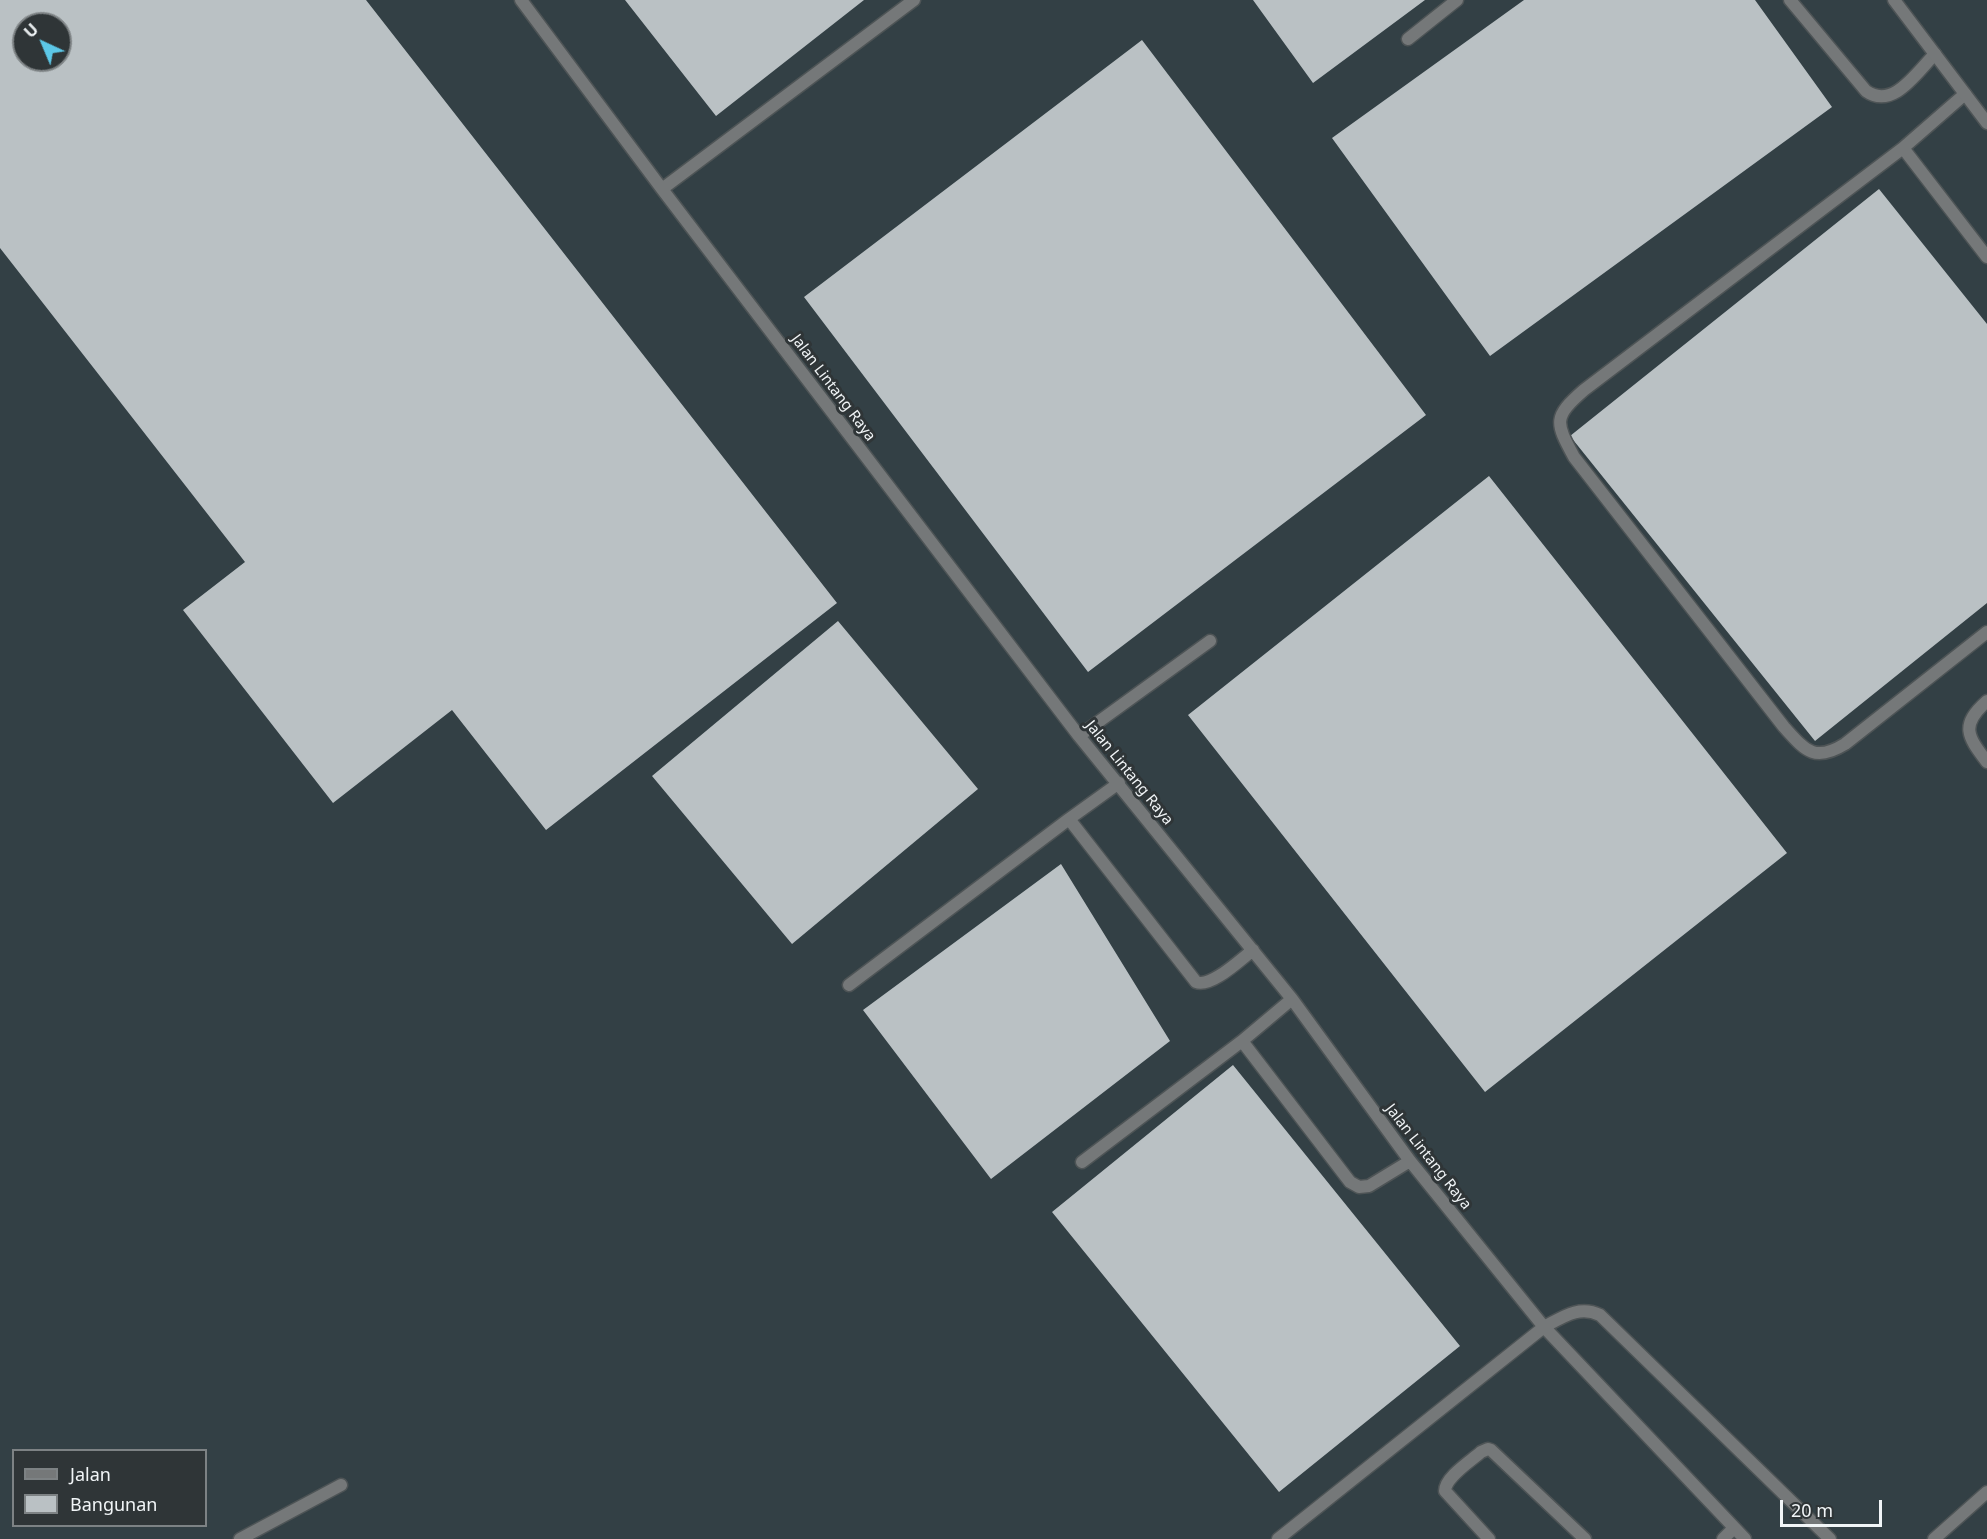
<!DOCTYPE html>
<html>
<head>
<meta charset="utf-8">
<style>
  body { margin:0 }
  #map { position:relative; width:1987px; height:1539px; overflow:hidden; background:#2f3537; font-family:"Noto Sans",sans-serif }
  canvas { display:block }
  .legend { position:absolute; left:12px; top:1449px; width:195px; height:78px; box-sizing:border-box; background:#2f3537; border:2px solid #7d8284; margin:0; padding:8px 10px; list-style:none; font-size:18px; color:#f1f5f7 }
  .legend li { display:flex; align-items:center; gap:12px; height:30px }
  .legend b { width:30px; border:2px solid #7d8284 }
  .north { position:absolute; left:12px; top:12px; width:60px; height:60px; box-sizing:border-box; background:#2f3537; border:2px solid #7d8284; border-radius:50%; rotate:316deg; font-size:16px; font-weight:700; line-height:24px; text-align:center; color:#f1f5f7 }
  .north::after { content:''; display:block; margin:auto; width:21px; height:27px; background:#5cc7e7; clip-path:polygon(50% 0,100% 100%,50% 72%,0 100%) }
  .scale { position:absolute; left:1780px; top:1500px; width:102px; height:27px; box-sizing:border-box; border:3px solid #f1f5f7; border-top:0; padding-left:8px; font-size:18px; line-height:21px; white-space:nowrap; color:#f1f5f7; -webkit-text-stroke:4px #2f3537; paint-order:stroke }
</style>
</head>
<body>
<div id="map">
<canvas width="1987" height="1539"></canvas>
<ul class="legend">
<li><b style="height:8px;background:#757879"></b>Jalan</li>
<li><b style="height:16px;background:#bac1c4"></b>Bangunan</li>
</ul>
<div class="north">U</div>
<div class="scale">20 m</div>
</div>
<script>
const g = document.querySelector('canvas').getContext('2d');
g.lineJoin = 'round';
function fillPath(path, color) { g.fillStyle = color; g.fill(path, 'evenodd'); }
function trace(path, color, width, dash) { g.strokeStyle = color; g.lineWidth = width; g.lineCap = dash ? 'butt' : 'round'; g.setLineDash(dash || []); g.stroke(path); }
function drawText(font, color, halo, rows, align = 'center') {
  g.font = font + ' "Noto Sans",sans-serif'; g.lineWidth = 6; g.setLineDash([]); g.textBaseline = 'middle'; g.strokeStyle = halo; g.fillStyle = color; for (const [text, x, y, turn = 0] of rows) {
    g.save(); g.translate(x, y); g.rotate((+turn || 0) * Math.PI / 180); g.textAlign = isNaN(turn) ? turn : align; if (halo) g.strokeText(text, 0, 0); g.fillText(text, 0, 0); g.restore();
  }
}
fillPath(new Path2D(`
  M 0,0 L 1987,0 L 1987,1539 L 0,1539 ZM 24,24 L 60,24 L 60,60 L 24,60 ZM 14,1450 L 206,1450 L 206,1526 L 14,1526 Z`), '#334045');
fillPath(new Path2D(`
  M 0,0 L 366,0 L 837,603 L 546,830 L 452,710 L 333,803 L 183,610 L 245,562 L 0,248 ZM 24,24 L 60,24 L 60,60 L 24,60 Z
  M 625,0 L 864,0 L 716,116 Z
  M 1253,0 L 1425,0 L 1313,83 Z
  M 1524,0 L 1755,0 L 1832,107 L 1490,356 L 1332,138 Z
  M 1142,40 L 1426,415 L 1088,672 L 804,297 Z
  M 1879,189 L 1987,324 L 1987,603 L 1815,741 L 1570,436 Z
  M 1489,476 L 1787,853 L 1485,1092 L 1188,715 Z
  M 838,621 L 978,789 L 792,944 L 652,776 Z
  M 1061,864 L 1170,1041 L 991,1179 L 863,1010 Z
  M 1233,1065 L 1460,1346 L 1279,1492 L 1052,1212 Z`), '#bac1c4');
const lane = new Path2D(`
  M 521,0 L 662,189 L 1079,736 L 1292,999 L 1410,1161 L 1544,1327 L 1745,1539
  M 1790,0 L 1866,91 C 1893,110 1916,73 1935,54
  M 1408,39 L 1457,0
  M 1965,94 L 1903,148 L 1584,390 C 1553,417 1555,422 1574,457 L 1784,727 C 1805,750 1814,763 1845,744 L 1987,632
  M 1903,148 L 1987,257
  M 662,189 L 914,0
  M 1987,701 C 1960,725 1967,736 1987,762
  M 1079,736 L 1210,641
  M 1069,819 L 1119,783
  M 849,985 L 1069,819 L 1196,982 C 1211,988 1240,960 1253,950
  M 1242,1041 L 1292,999
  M 1082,1162 L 1242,1041 L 1350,1182 L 1359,1187 L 1369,1186 L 1410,1161
  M 1278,1539 L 1544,1327 C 1563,1317 1579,1305 1600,1315 L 1830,1539
  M 1489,1539 L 1445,1491 C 1445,1477 1471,1461 1481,1452 L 1488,1449 L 1491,1450 L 1585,1539
  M 1723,1539 L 1734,1528
  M 1934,1539 L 1987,1492`);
const street = new Path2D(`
  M 1894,0 L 1987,123
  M 240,1539 L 341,1485`);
trace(lane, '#4e5456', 15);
trace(street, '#4e5456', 15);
trace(lane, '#757879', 12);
trace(street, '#757879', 12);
drawText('15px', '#f1f5f7', '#2f3537', [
  ["Jalan Lintang Raya",833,388,53],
  ["Jalan Lintang Raya",1129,773,51],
  ["Jalan Lintang Raya",1428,1157,52]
]);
</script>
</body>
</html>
